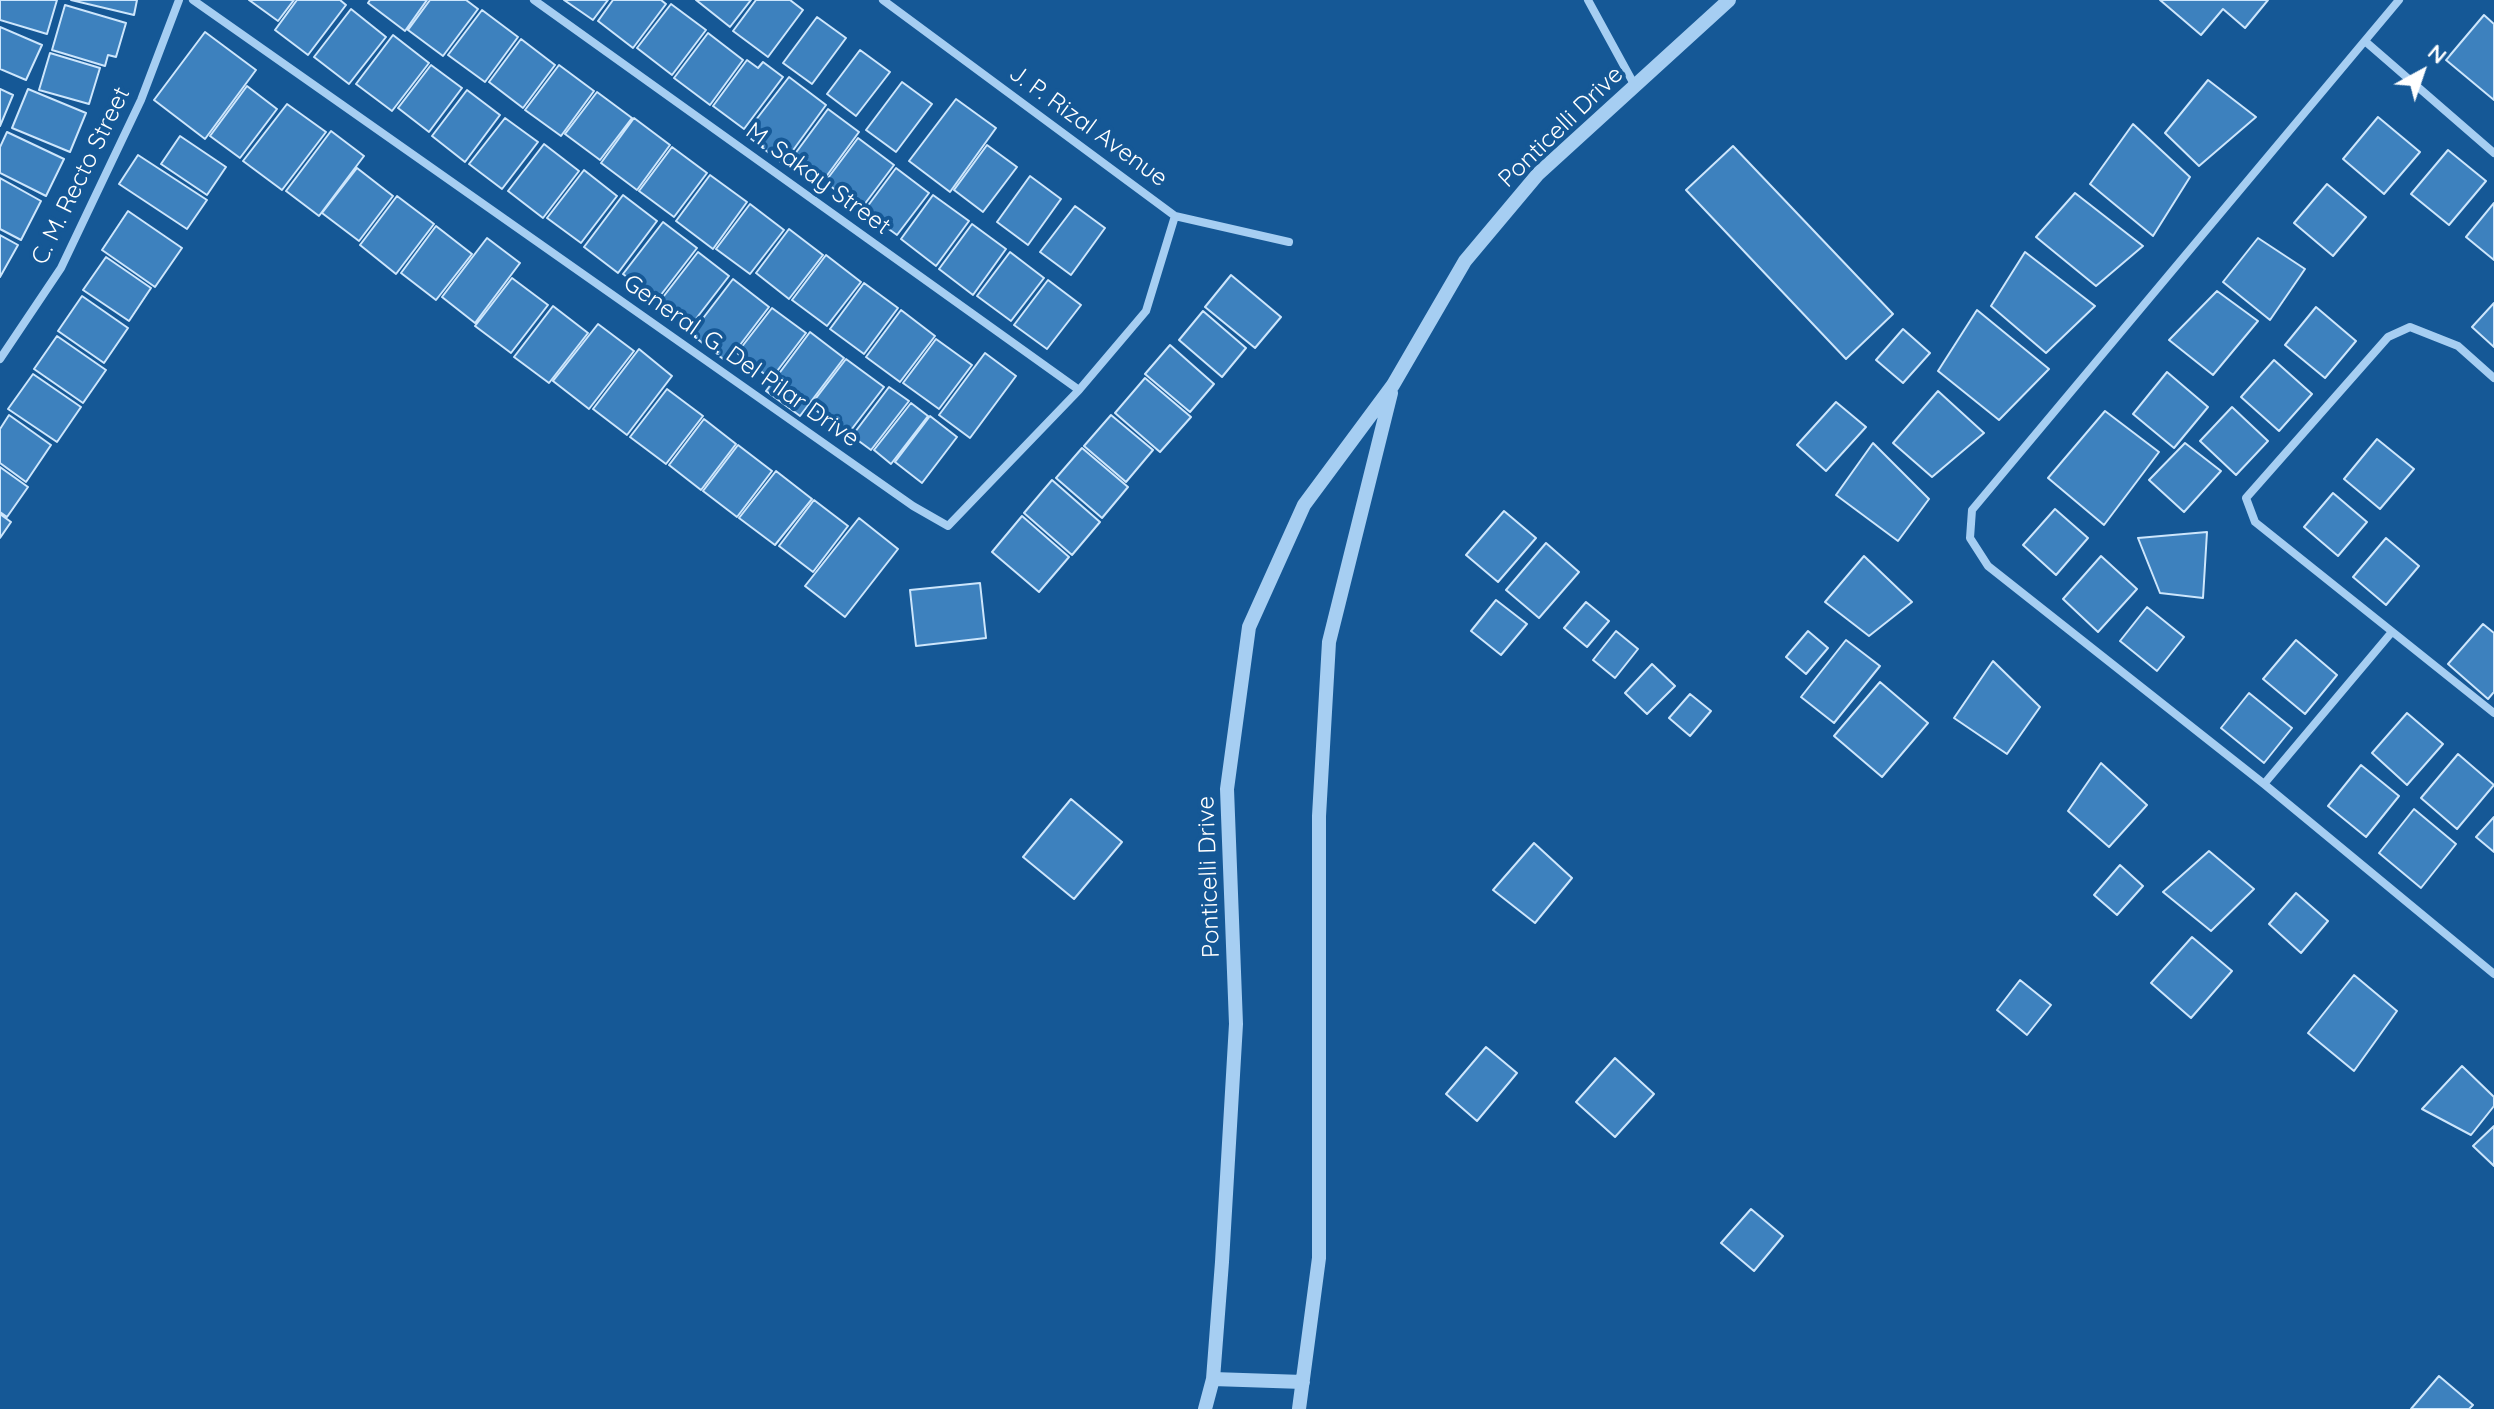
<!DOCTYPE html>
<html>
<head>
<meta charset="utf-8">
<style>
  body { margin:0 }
  #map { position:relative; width:2494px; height:1409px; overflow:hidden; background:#155896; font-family:Quicksand,sans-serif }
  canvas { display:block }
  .north { position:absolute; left:2382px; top:32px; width:80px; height:80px; -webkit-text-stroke:6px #155896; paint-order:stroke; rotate:40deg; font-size:22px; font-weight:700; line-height:32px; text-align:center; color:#fff }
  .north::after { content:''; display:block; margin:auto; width:28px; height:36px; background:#fff; clip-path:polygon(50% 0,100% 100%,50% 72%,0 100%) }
</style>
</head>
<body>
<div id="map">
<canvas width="2494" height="1409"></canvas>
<div class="north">N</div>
</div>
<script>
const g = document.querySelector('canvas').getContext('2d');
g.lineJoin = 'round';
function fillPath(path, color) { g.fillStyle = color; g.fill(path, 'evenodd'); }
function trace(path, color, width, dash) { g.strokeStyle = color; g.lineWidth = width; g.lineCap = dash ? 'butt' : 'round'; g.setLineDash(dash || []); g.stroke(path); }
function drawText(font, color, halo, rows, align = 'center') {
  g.font = font + ' Quicksand,sans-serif'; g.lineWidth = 8; g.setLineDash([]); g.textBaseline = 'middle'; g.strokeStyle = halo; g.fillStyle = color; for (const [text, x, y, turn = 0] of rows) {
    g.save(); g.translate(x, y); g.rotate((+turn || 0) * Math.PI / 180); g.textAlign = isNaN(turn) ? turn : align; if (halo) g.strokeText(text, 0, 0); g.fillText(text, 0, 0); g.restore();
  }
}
const building = new Path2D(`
  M 0,0 L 57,0 L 47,34 L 0,20 Z
  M 71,0 L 137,0 L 134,15 Z
  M 249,0 L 294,0 L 278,21 Z
  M 297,0 L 340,0 L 346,5 L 308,55 L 275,30 Z
  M 370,0 L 427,0 L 405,31 L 368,3 Z
  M 430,0 L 466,0 L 478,9 L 443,56 L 408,30 Z
  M 564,0 L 608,0 L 593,20 Z
  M 613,0 L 661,0 L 666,4 L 633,48 L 598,21 Z
  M 696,0 L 751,0 L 730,27 Z
  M 756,0 L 790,0 L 803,10 L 768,57 L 733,31 Z
  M 2160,0 L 2268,0 L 2245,28 L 2223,9 L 2201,35 Z
  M 671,4 L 706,30 L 672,75 L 637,48 Z
  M 65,5 L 126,23 L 116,57 L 108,55 L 105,66 L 52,50 Z
  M 351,9 L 386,37 L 349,84 L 314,57 Z
  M 482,10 L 518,37 L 485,82 L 448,55 Z
  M 2484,15 L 2494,24 L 2494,100 L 2446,60 Z
  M 817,17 L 846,38 L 812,84 L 783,63 Z
  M 0,27 L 42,45 L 26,80 L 0,69 Z
  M 205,32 L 256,70 L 205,139 L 154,100 Z
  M 708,33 L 743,60 L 710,105 L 674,78 Z
  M 393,35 L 429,63 L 392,111 L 356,84 Z
  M 521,39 L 555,65 L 523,108 L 489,82 Z
  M 860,50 L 890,72 L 856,116 L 827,94 Z
  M 50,53 L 100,68 L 89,104 L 39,90 Z
  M 747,60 L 758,68 L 763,62 L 783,77 L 744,129 L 713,106 Z
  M 431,65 L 462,88 L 429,132 L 398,108 Z
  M 559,65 L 594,91 L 561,136 L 525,110 Z
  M 789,77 L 826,105 L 783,164 L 745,134 Z
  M 2208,80 L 2256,117 L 2199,166 L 2165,133 Z
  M 902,82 L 932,104 L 896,152 L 866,130 Z
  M 247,86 L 277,109 L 240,158 L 210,136 Z
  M 0,89 L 13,95 L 0,126 Z
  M 28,89 L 86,113 L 70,152 L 12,128 Z
  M 467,90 L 500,115 L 465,162 L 432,136 Z
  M 597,92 L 632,118 L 600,160 L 565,134 Z
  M 956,99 L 996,128 L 950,192 L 909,161 Z
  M 287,104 L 326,132 L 282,190 L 243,161 Z
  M 828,109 L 859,132 L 820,185 L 789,162 Z
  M 2378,117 L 2420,152 L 2384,194 L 2343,159 Z
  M 505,118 L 538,142 L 502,189 L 469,164 Z
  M 634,118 L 670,145 L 637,190 L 601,163 Z
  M 2133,124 L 2190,177 L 2153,236 L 2090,184 Z
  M 331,131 L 364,156 L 319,216 L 286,191 Z
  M 7,132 L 64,159 L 46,196 L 0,173 L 0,147 Z
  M 180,136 L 226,167 L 207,195 L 161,164 Z
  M 858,138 L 894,165 L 861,209 L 825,182 Z
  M 544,144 L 579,171 L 543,218 L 508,191 Z
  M 987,145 L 1017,167 L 983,212 L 954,190 Z
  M 1733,146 L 1893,314 L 1846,359 L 1686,190 Z
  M 672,147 L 707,173 L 674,217 L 639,191 Z
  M 2448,150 L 2486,181 L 2449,225 L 2411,194 Z
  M 138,155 L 207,200 L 187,229 L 119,184 Z
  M 357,168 L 393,196 L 359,241 L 322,213 Z
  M 896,168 L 929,193 L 897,235 L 864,211 Z
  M 584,170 L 617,196 L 581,243 L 547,218 Z
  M 710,175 L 747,202 L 713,249 L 676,221 Z
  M 1030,176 L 1061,199 L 1028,245 L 997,222 Z
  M 0,178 L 41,201 L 21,240 L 0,229 Z
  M 2327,184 L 2366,217 L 2333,256 L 2294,223 Z
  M 2075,193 L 2143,246 L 2096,286 L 2036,237 Z
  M 623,195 L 657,221 L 618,273 L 584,247 Z
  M 933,195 L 969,221 L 936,266 L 901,239 Z
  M 397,196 L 434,224 L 396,274 L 360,245 Z
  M 2494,203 L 2494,260 L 2466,237 Z
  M 750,204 L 784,230 L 750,274 L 716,249 Z
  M 1075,206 L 1105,228 L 1071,275 L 1040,252 Z
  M 128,211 L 182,248 L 155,287 L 102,250 Z
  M 663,222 L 697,248 L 657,300 L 623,274 Z
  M 972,224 L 1006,249 L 973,295 L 939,269 Z
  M 436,226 L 472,254 L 436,300 L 401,273 Z
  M 789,229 L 823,255 L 789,299 L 756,273 Z
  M 0,235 L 18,245 L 0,277 Z
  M 487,238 L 520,263 L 475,323 L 442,297 Z
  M 2258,238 L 2305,269 L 2270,320 L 2223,282 Z
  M 698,252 L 729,276 L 692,324 L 660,301 Z
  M 1010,252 L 1044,278 L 1011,321 L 977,296 Z
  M 2025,252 L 2095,306 L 2046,353 L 1991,306 Z
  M 826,255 L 861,282 L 827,326 L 792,300 Z
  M 106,257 L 151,288 L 129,321 L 83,290 Z
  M 1231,275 L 1281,317 L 1255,348 L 1205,307 Z
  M 512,278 L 548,305 L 511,353 L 475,326 Z
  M 733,279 L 769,307 L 727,362 L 691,334 Z
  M 1048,280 L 1081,305 L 1047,349 L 1014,325 Z
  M 864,283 L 898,308 L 864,354 L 830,329 Z
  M 2217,291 L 2258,321 L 2213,375 L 2169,340 Z
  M 82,296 L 128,328 L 104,363 L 58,331 Z
  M 2494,303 L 2494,347 L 2472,327 Z
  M 553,306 L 588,333 L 549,383 L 514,357 Z
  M 2316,307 L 2356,341 L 2325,378 L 2285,345 Z
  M 772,308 L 806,333 L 771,379 L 737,353 Z
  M 901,310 L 935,336 L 900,382 L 866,357 Z
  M 1977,310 L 2049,369 L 1999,420 L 1938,371 Z
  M 1203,311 L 1246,348 L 1222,377 L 1179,340 Z
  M 598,324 L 634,351 L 589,409 L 553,381 Z
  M 1903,329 L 1930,353 L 1903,383 L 1876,360 Z
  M 810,332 L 844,358 L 800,416 L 766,391 Z
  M 57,336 L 106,370 L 83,403 L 34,369 Z
  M 936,339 L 972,365 L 939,409 L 903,383 Z
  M 1170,345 L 1214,384 L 1190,412 L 1145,374 Z
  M 639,349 L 672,376 L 627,435 L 593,409 Z
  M 985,353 L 1016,376 L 970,438 L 939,415 Z
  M 846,359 L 884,387 L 848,434 L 810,406 Z
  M 2274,360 L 2312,394 L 2279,431 L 2241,397 Z
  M 2167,372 L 2208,407 L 2174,448 L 2133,414 Z
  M 33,374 L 81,407 L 57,442 L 8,409 Z
  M 1145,378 L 1191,417 L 1160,452 L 1115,413 Z
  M 889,387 L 909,401 L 871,450 L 852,436 Z
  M 667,389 L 703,416 L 666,464 L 630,437 Z
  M 1938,391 L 1984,433 L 1932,477 L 1893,443 Z
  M 1836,402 L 1866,427 L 1826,471 L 1797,445 Z
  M 911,403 L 928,416 L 891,464 L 874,450 Z
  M 2232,407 L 2268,441 L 2236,475 L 2200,441 Z
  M 2105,411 L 2159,452 L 2104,525 L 2048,478 Z
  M 9,415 L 51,445 L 26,482 L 0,463 L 0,429 Z
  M 1111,415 L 1153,450 L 1126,482 L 1084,446 Z
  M 930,416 L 957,437 L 922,483 L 895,462 Z
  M 704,419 L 736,444 L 701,490 L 669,465 Z
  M 2377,439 L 2414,469 L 2380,509 L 2344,479 Z
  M 1873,443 L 1929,499 L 1898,541 L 1836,495 Z
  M 2185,443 L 2221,471 L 2184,512 L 2149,480 Z
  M 738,445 L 772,471 L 737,517 L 703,491 Z
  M 1082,448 L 1128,487 L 1102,518 L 1056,478 Z
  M 0,467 L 28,487 L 7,517 L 0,512 Z
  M 776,471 L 812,499 L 775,545 L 739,518 Z
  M 1052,480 L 1100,522 L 1072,555 L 1024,513 Z
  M 2333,493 L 2367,522 L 2338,556 L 2304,527 Z
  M 814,500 L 848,526 L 813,572 L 779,546 Z
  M 2055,509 L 2088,538 L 2056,575 L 2023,545 Z
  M 1504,511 L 1536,538 L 1498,582 L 1466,555 Z
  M 0,514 L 11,522 L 0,538 Z
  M 1022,516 L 1069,557 L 1039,592 L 992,552 Z
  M 859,518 L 898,549 L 845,617 L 805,586 Z
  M 2207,532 L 2203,598 L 2160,593 L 2138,538 Z
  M 2386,538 L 2419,566 L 2386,605 L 2353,577 Z
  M 1546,543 L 1579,572 L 1539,618 L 1506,590 Z
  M 1864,556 L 1912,602 L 1869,636 L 1825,602 Z
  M 2101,556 L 2137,589 L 2098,632 L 2063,599 Z
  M 980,583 L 986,638 L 916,646 L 910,590 Z
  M 1496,600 L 1527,624 L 1501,655 L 1471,631 Z
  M 1586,602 L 1609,621 L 1587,647 L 1564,628 Z
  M 2147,607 L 2184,637 L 2157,671 L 2120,641 Z
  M 2483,624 L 2494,633 L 2494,692 L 2488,699 L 2448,664 Z
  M 1616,631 L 1638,649 L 1615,678 L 1593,660 Z
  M 1808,631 L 1828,648 L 1806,674 L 1786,657 Z
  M 1846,640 L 1880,666 L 1834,723 L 1801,697 Z
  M 2296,640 L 2337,675 L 2305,714 L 2263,679 Z
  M 1993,661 L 2040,707 L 2007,754 L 1954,718 Z
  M 1652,664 L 1675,686 L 1647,714 L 1625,693 Z
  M 1880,682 L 1928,723 L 1882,777 L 1834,736 Z
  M 2249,693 L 2292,728 L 2264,763 L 2221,728 Z
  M 1690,694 L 1711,711 L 1690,736 L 1669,718 Z
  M 2407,713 L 2443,744 L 2407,785 L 2372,753 Z
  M 2458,754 L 2494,785 L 2457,829 L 2421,798 Z
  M 2101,763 L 2147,805 L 2109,847 L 2068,811 Z
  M 2361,765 L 2399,796 L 2366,837 L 2328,806 Z
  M 1071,799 L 1122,842 L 1074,899 L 1023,857 Z
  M 2414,809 L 2456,844 L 2421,888 L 2379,853 Z
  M 2494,817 L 2494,852 L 2476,837 Z
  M 1534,843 L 1572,878 L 1535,923 L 1493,890 Z
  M 2209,851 L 2254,889 L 2211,931 L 2163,892 Z
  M 2120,865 L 2143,886 L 2117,915 L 2094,895 Z
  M 2296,893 L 2328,921 L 2301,953 L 2269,924 Z
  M 2192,937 L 2232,971 L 2191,1018 L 2151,983 Z
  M 2354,975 L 2397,1011 L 2354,1071 L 2308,1033 Z
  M 2020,980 L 2051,1005 L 2027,1035 L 1997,1010 Z
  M 1486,1047 L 1517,1073 L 1477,1121 L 1446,1094 Z
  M 1615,1058 L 1654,1094 L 1615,1137 L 1576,1102 Z
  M 2462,1066 L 2494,1097 L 2494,1106 L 2471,1135 L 2422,1109 Z
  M 2494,1126 L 2494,1166 L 2473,1146 Z
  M 1751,1209 L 1783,1236 L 1754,1271 L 1721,1243 Z
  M 2439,1376 L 2473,1405 L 2469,1409 L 2411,1409 Z`);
fillPath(building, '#3d81be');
trace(building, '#cde6fc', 2);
trace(new Path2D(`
  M 193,0 L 913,506 L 948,526 L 1079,390 L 1146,311 L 1175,216
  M 534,0 L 1079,390
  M 883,0 L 1175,216 L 1289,242
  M 1588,0 L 1635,86
  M 2399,0 L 1972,510 L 1970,538 L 1988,566 L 2264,784 L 2494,974
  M 2366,42 L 2494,153
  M 0,359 L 61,268 L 141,100 L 179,0
  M 2494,378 L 2458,346 L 2410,327 L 2388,337 L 2246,498 L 2255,522 L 2494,713
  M 2264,784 L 2391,633`), '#a6cef2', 8);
trace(new Path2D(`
  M 1213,1379 L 1303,1382
  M 1205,1409 L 1213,1379 L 1222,1262 L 1236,1024 L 1227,789 L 1249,627 L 1304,505 L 1393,385 L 1465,261 L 1538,174 L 1729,0
  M 1299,1409 L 1319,1258 L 1319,816 L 1329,642 L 1391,393`), '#a6cef2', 14);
drawText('24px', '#fff', '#155896', [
  ["J. P. Rizal Avenue",1088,126,36],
  ["Ponticelli Drive",1561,127,-44],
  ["C. M. Recto Street",81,176,-64],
  ["M. Sakay Street",818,179,36],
  ["General. G. Del Pilar Drive",741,361,35],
  ["Ponticelli Drive",1209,877,-92]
]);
</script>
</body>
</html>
